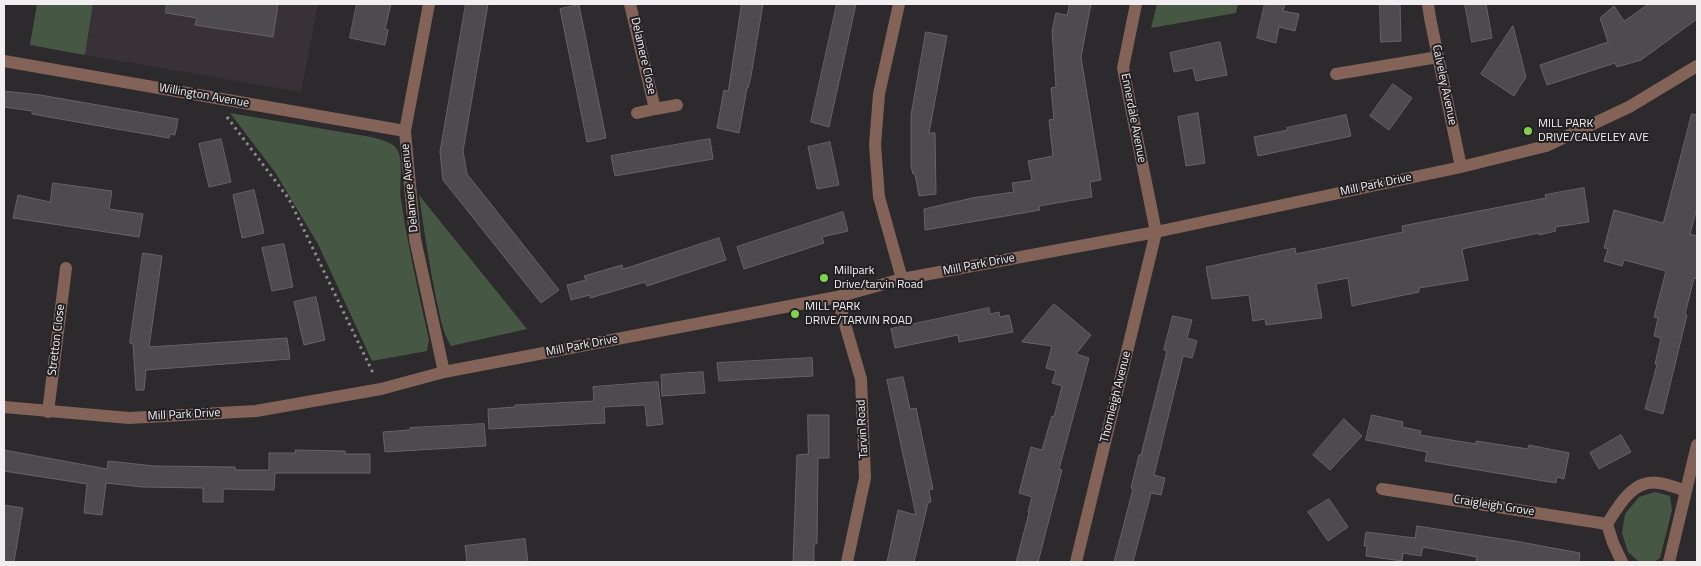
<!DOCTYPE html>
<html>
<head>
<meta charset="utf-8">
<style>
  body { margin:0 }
  #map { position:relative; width:1701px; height:566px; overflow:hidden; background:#2c2a2c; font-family:"Titillium Web",sans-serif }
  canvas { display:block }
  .frame { position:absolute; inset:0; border:5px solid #f0eeef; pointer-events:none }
</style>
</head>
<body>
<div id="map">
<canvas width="1701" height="566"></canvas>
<div class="frame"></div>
</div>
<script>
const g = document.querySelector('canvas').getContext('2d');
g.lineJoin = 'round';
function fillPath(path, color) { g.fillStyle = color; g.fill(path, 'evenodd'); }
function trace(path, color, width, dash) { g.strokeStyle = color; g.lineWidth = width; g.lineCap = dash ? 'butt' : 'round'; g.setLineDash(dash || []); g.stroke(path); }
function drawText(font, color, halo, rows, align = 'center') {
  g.font = font + ' "Titillium Web",sans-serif'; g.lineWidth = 4; g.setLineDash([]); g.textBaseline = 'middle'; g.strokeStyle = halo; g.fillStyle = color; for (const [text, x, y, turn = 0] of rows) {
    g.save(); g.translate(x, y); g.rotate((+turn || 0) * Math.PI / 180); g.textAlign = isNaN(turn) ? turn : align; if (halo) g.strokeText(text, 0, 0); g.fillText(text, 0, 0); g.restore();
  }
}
fillPath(new Path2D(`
  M 93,4 L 318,4 L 301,92 L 85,55 Z`), '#383138');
fillPath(new Path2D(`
  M 37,4 L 93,4 L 85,55 L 30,45 Z
  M 1157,4 L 1238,4 L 1236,13 L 1151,28 Z
  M 230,113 L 371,137 C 381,140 396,142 399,154 C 403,164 399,188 401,200 C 408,247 419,294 429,340 L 427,351 L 372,361 L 318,244 L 275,172 Z
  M 419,195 L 527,329 L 451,346 C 442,332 440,315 436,298 C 429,264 424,230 419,195 Z
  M 1655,492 L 1670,496 L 1672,510 L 1660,558 L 1654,562 L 1638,561 L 1628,552 L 1622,533 L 1625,514 L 1639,497 Z`), '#465844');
const building = new Path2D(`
  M 167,4 L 278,4 L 273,37 L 195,25 L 197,18 L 166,13 Z
  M 357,4 L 391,4 L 385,29 L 388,30 L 385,45 L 350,38 Z
  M 466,4 L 488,4 L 463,151 L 467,174 L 559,290 L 541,303 L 443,180 L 440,152 Z
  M 742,4 L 763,4 L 751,76 L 748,88 L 747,88 L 739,133 L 717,128 L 724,90 L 728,91 Z
  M 837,4 L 856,4 L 829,127 L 811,122 Z
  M 1070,4 L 1091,4 L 1081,57 L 1101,180 L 1090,182 L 1092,197 L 1039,206 L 1040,210 L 925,230 L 924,209 L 972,198 L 1014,192 L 1012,183 L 1032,180 L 1028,161 L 1053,156 L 1049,120 L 1054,119 L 1051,88 L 1056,87 L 1052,31 L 1056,13 L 1067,15 Z
  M 1265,4 L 1285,4 L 1283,11 L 1299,14 L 1295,31 L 1279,27 L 1276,43 L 1257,38 Z
  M 1380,4 L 1400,4 L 1401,41 L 1381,42 Z
  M 1465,4 L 1486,4 L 1492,38 L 1472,42 Z
  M 1649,4 L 1697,4 L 1697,19 L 1641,60 L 1617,67 L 1615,63 L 1547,85 L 1540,65 L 1608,42 L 1600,18 L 1614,6 L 1624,21 Z
  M 579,5 L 606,138 L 587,142 L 560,9 Z
  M 1513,26 L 1526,77 L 1514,96 L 1481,74 Z
  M 926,32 L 947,36 L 929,133 L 935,133 L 936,194 L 919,196 L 915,174 L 913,174 L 911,166 L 911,116 Z
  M 1220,42 L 1227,75 L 1196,81 L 1193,68 L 1174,72 L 1170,53 Z
  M 1393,84 L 1412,98 L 1389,130 L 1370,116 Z
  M 4,91 L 40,95 L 178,119 L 175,135 L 170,134 L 169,138 L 105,127 L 32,114 L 32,111 L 4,107 Z
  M 1198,113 L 1205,163 L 1186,166 L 1178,117 Z
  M 1692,114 L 1697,115 L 1697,208 L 1690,234 L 1697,236 L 1697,279 L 1694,278 L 1685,314 L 1687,315 L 1663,414 L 1645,409 L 1657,365 L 1655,364 L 1661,338 L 1654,336 L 1658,318 L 1654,317 L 1666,271 L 1624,260 L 1622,266 L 1604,261 L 1608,249 L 1604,248 L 1614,210 L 1663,223 Z
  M 1346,115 L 1351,136 L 1258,156 L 1254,137 L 1288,130 L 1287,128 Z
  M 221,139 L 231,182 L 209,187 L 199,144 Z
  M 710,139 L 713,159 L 615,176 L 611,156 Z
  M 830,142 L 839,185 L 817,189 L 808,147 Z
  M 53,183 L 112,191 L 109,209 L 143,214 L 139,237 L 13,218 L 18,195 L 50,202 Z
  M 1584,188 L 1589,222 L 1555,227 L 1556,231 L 1539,235 L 1539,233 L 1462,249 L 1468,280 L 1419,288 L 1419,292 L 1352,306 L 1348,278 L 1316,284 L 1322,318 L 1266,325 L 1265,319 L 1253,321 L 1249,295 L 1212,299 L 1206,267 L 1295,248 L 1296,254 L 1355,242 L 1403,232 L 1402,226 L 1546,198 L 1545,195 Z
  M 254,190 L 264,233 L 242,238 L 233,195 Z
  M 843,212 L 848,231 L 822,237 L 824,243 L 744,269 L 737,247 Z
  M 719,238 L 726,260 L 647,286 L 645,282 L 590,298 L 590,295 L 571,300 L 567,285 L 586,280 L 584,276 L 622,265 L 623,269 L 633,266 Z
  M 284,244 L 293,287 L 272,291 L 262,248 Z
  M 143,253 L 162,256 L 149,347 L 287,338 L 290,359 L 146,370 L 144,390 L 136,390 L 133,344 L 130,343 Z
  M 316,297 L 325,340 L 304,345 L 294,302 Z
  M 1054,304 L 1091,335 L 1076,354 L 1089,358 L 1059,469 L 1062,470 L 1038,562 L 1016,562 L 1029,513 L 1028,512 L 1032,497 L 1019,493 L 1031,447 L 1042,450 L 1052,416 L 1054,417 L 1062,386 L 1052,383 L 1056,371 L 1046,368 L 1052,346 L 1022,342 Z
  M 989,308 L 990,314 L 999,312 L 1000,317 L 1009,315 L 1013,332 L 959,342 L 958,335 L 895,348 L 891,329 Z
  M 1173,316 L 1192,320 L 1187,338 L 1197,341 L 1192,358 L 1183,356 L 1154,475 L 1165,478 L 1161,495 L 1151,493 L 1133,562 L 1114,562 L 1133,489 L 1131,488 L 1139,455 L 1141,455 L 1167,351 L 1164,350 Z
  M 812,358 L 813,376 L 719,381 L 717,363 Z
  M 703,372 L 705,393 L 662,396 L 661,375 Z
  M 903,377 L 910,409 L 916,408 L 933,489 L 929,490 L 931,502 L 928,503 L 914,562 L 887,562 L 898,510 L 916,515 L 887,380 Z
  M 658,382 L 663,424 L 647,426 L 645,405 L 604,407 L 605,423 L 489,429 L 488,409 L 515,407 L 515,405 L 594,401 L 593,387 Z
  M 808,415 L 829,415 L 829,458 L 818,458 L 817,544 L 814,544 L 814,562 L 793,562 L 797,455 L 808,454 Z
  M 1372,415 L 1403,422 L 1402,427 L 1421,431 L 1420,435 L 1476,444 L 1476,441 L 1528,449 L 1529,445 L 1569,453 L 1564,479 L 1557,477 L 1556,483 L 1425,461 L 1427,452 L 1366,440 Z
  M 1344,419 L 1362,436 L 1330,470 L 1313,455 Z
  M 484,424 L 486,446 L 385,452 L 383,432 L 410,430 L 410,428 Z
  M 1621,435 L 1631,452 L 1599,469 L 1590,453 Z
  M 4,450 L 107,469 L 108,461 L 154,466 L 235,467 L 235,470 L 269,470 L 269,453 L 296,453 L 295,450 L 345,451 L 345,454 L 370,454 L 370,473 L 275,473 L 274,490 L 223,489 L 223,502 L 203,502 L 203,488 L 142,487 L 106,483 L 102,515 L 84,513 L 87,484 L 4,471 Z
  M 1329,499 L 1348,527 L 1328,541 L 1308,512 Z
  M 4,505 L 23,508 L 14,562 L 4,562 Z
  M 1417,526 L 1515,541 L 1580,553 L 1579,562 L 1476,562 L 1477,557 L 1423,547 L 1421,556 L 1403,553 L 1402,561 L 1366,556 L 1367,546 L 1364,546 L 1366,532 L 1415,538 Z
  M 525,539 L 528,562 L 467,562 L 465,546 Z`);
fillPath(building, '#4d4b4d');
trace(building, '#666365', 1);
trace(new Path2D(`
  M 227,117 L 289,199 L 374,375`), '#8d8b8d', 3, [2.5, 4]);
trace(new Path2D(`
  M 429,4 L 405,131 L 415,239 L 444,372
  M 630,4 L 655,109 L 637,113
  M 899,4 L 879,94 L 875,145 L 879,197 L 902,279
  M 1428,4 L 1430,18 L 1461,167
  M 4,61 L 405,131
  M 1336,74 L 1438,57
  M 655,109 L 677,105
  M 837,297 L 861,379 L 865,478 L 847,562
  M 4,407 L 129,418 L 256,411 L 381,389 L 444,372 L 837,297 L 902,279 L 1156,232 L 1461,167 L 1546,146 L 1629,107 L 1697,66
  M 48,412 L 66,268
  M 1382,489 L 1607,524
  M 1076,562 L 1156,232 L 1123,68 L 1136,4
  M 1622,562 L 1613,543 L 1607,524 C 1619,505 1633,479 1659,483 C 1668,484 1677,488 1686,491
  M 1669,562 L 1697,445`), '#836258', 12);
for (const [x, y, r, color] of [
  [1528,131,5,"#82d050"],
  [824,278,5,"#82d050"],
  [795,314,5,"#82d050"]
]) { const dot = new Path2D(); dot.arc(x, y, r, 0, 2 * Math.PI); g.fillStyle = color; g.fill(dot); trace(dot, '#232023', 2); }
drawText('12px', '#f0eeef', '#232023', [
  ["Delamere Close",643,56,77],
  ["Calveley Avenue",1444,85,78],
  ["Willington Avenue",204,96,10],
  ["Ennerdale Avenue",1133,118,79],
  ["Mill Park Drive",1376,185,-12],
  ["Delamere Avenue",410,188,-96],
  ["Mill Park Drive",979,265,-11],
  ["Stretton Close",57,340,-83],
  ["Mill Park Drive",582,346,-11],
  ["Thornleigh Avenue",1116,397,-76],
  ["Mill Park Drive",184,415,-3],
  ["Tarvin Road",863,429,-93],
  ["Craigleigh Grove",1494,506,9]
]);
drawText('12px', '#f0eeef', '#232023', [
  ["MILL PARK",1538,124],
  ["DRIVE/CALVELEY AVE",1538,138],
  ["Millpark",834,271],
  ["Drive/tarvin Road",834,285],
  ["MILL PARK",805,307],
  ["DRIVE/TARVIN ROAD",805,321]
], 'left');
</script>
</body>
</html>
